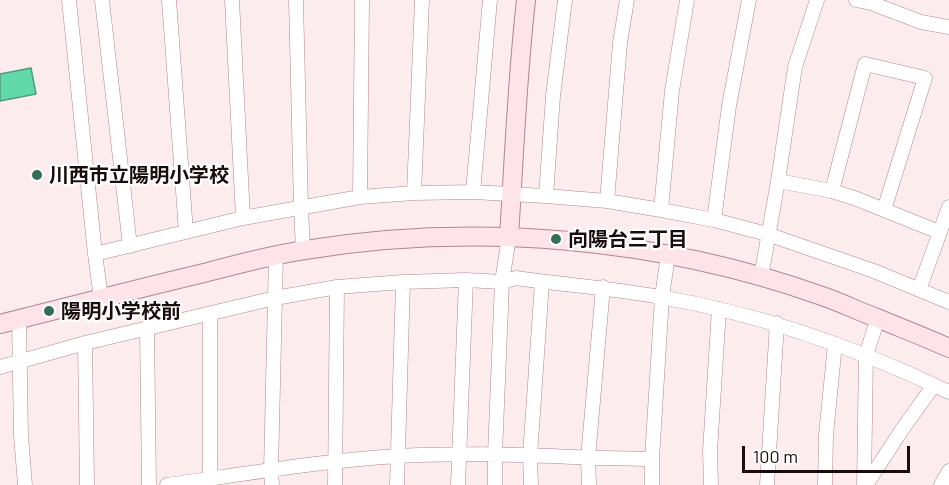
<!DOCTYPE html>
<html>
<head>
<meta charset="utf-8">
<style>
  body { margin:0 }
  #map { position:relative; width:949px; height:485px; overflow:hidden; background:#fdecee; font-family:Barlow,sans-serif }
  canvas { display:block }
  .scale { position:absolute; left:742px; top:446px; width:168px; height:27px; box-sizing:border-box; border:3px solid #190c0e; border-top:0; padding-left:8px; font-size:18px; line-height:21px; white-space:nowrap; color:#190c0e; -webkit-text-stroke:4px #fefefe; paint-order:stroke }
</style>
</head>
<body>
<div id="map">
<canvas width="949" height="485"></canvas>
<div class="scale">100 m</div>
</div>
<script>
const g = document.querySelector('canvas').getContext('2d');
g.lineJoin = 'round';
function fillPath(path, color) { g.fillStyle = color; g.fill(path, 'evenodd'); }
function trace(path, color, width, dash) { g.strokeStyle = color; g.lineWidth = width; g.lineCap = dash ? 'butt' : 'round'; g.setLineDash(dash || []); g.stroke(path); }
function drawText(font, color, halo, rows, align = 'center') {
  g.font = font + ' Barlow,"Noto Sans JP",sans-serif'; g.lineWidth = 4.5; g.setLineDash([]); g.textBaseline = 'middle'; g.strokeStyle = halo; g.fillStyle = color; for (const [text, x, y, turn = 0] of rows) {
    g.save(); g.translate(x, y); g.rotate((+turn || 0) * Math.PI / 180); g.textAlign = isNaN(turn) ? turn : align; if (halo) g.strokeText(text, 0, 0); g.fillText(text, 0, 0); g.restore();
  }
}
const water = new Path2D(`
  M 31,68 L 36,94 L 0,101 L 0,74 Z`);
fillPath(water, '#62d9ab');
trace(water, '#4c9c7c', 1.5);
const street = new Path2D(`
  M 69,0 L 95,254 L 101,298
  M 102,0 L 130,246
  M 169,0 L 186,232
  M 232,0 L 243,218
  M 296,0 L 301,207 L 303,250
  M 856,0 L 871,3 L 921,22 L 949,27
  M 778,181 L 832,191 L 857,199 L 939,232
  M 832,191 L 865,64 L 925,78 L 884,210
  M 473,192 L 490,0
  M 414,193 L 422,0
  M 546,196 L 553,96 L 565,0
  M 360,197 L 362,0
  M 607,201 L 620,43 L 627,0
  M 661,210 L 672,91 L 687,0
  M 714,220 L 729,106 L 749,0
  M 95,254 L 243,218 L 360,197 L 414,193 L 473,192 L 546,196 L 607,201 L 661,210 L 714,220 L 767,234 L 874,271 L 949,302
  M 761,277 L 778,181 L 795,67 L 817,0
  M 919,290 L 949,207
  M 210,314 L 210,485
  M 19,319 L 21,436 L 25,485
  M 147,328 L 149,485
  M 85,343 L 87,485
  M 0,367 L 85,343 L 275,298 L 337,287 L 403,282 L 466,280 L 502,282 L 516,278 C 564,285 612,288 660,297 C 761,314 857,348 949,392
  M 167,485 C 244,474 320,461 398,456 C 482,451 567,458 652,459
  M 272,485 L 271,470 L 276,255
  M 335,485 L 337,287
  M 397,485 L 403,282
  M 458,485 L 466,280
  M 495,485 L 495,454 L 502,282 L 509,237
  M 531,485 L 530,456 L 542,282
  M 589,485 L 588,458 L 603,287
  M 652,485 L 652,459 L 662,297 L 668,255
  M 711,485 L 710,451 L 719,309
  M 767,485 L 777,323
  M 825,485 L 826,435 L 835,344
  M 864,485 L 866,355 L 878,318
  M 866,485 L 901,431 L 934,385
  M 941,485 L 949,471`);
const secondary = new Path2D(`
  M 509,237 C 514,158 517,79 526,0
  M 0,324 C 68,307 136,289 204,273 C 238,264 271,255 305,250 C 476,222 659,238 822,296 C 840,302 858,311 877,318 C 901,328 925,337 949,348`);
trace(street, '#ad878d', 15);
trace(secondary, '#ad878d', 20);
trace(street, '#fff', 14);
trace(secondary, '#fee4e8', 18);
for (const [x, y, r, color] of [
  [37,175,6,"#346e56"],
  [556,239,6,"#346e56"],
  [49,311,6,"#346e56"]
]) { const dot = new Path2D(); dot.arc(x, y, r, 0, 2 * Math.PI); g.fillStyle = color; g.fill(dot); trace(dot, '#fefefe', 2); }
drawText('bold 20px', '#190c0e', '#fefefe', [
  ["川西市立陽明小学校",49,175],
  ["向陽台三丁目",568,239],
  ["陽明小学校前",61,311]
], 'left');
</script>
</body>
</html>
